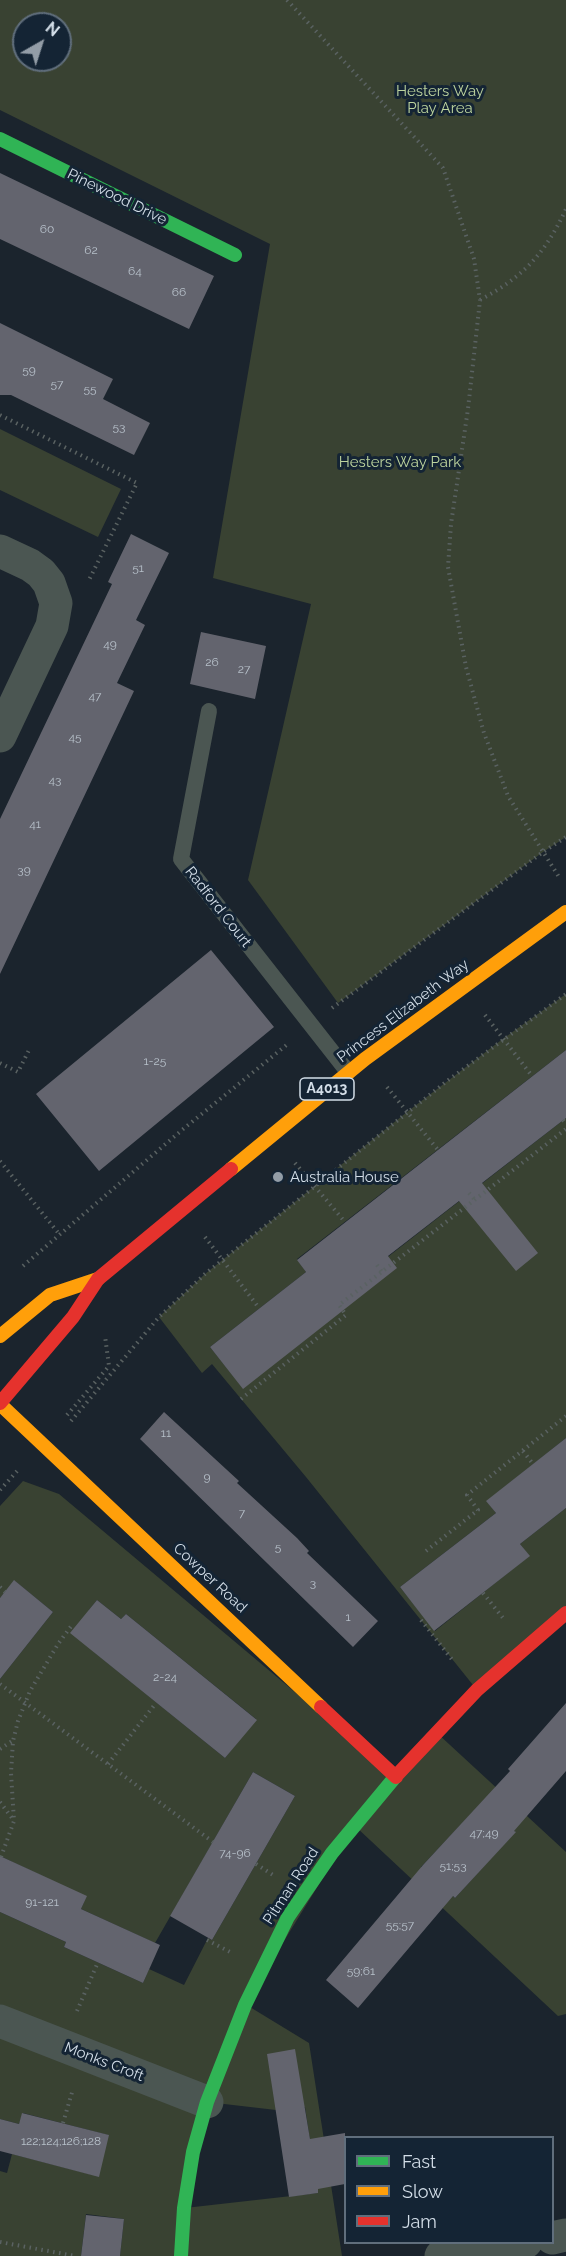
<!DOCTYPE html>
<html>
<head>
<meta charset="utf-8">
<style>
  body { margin:0 }
  #map { position:relative; width:566px; height:2256px; overflow:hidden; background:#1b242d; font-family:Raleway,sans-serif }
  canvas { display:block }
  .legend { position:absolute; left:344px; top:2136px; width:210px; height:108px; box-sizing:border-box; background:#142434; border:2px solid #606e7c; margin:0; padding:8px 10px; list-style:none; font-size:18px; color:#d3dee8 }
  .legend li { display:flex; align-items:center; gap:12px; height:30px }
  .legend b { width:30px; border:2px solid #606e7c }
  .north { position:absolute; left:12px; top:12px; width:60px; height:60px; box-sizing:border-box; background:#142434; border:2px solid #606e7c; border-radius:50%; rotate:39deg; font-size:16px; font-weight:700; line-height:24px; text-align:center; color:#d3dee8 }
  .north::after { content:''; display:block; margin:auto; width:21px; height:27px; background:#939da7; clip-path:polygon(50% 0,100% 100%,50% 72%,0 100%) }
</style>
</head>
<body>
<div id="map">
<canvas width="566" height="2256"></canvas>
<ul class="legend">
<li><b style="height:8px;background:#30b455"></b>Fast</li>
<li><b style="height:8px;background:#ff9f0a"></b>Slow</li>
<li><b style="height:8px;background:#e5322d"></b>Jam</li>
</ul>
<div class="north">N</div>
</div>
<script>
const g = document.querySelector('canvas').getContext('2d');
g.lineJoin = 'round';
function fillPath(path, color) { g.fillStyle = color; g.fill(path, 'evenodd'); }
function trace(path, color, width, dash) { g.strokeStyle = color; g.lineWidth = width; g.lineCap = dash ? 'butt' : 'round'; g.setLineDash(dash || []); g.stroke(path); }
function drawText(font, color, halo, rows, align = 'center') {
  g.font = font + ' Raleway,sans-serif'; g.lineWidth = 6; g.setLineDash([]); g.textBaseline = 'middle'; g.strokeStyle = halo; g.fillStyle = color; for (const [text, x, y, turn = 0] of rows) {
    g.save(); g.translate(x, y); g.rotate((+turn || 0) * Math.PI / 180); g.textAlign = isNaN(turn) ? turn : align; if (halo) g.strokeText(text, 0, 0); g.fillText(text, 0, 0); g.restore();
  }
}
fillPath(new Path2D(`
  M 0,0 L 566,0 L 566,837 L 543,852 L 338,1003 L 248,880 L 311,604 L 213,578 L 270,244 L 0,110 ZM 24,24 L 60,24 L 60,60 L 24,60 Z
  M 0,429 L 121,489 L 98,537 L 0,490 Z
  M 566,994 L 566,1050 L 297,1259 L 306,1272 L 210,1347 L 243,1388 L 330,1302 L 566,1118 L 566,1438 L 487,1501 L 496,1513 L 400,1587 L 435,1631 L 529,1556 L 520,1544 L 566,1508 L 566,1613 L 477,1690 L 306,1477 L 212,1364 L 202,1373 L 159,1317 L 205,1274 L 407,1112 L 504,1038 Z
  M 23,1481 L 59,1494 L 396,1777 L 437,1733 L 566,1852 L 566,2014 L 558,2016 L 355,1826 L 245,2004 L 309,2043 L 342,2256 L 120,2256 L 124,2219 L 86,2214 L 81,2256 L 0,2256 L 0,2171 L 7,2173 L 12,2154 L 93,2175 L 108,2135 L 23,2113 L 19,2124 L 0,2119 L 0,1912 L 66,1942 L 64,1947 L 143,1983 L 149,1969 L 184,1985 L 208,1938 L 212,1940 L 295,1796 L 253,1772 L 155,1943 L 81,1909 L 86,1897 L 0,1856 L 0,1679 L 53,1612 L 15,1581 L 0,1598 L 0,1506 ZM 97,1600 L 121,1619 L 126,1614 L 256,1719 L 225,1758 L 94,1652 L 89,1610 ZM 482,1802 L 515,1832 L 455,1898 L 421,1867 ZM 207,2102 L 276,2110 L 305,2107 L 318,2193 L 185,2208 Z`), '#394232');
fillPath(new Path2D(`
  M 0,173 L 214,276 L 189,329 L 0,239 Z
  M 0,323 L 113,379 L 103,399 L 150,423 L 134,455 L 11,395 L 0,395 Z
  M 131,534 L 169,553 L 136,620 L 145,625 L 117,683 L 134,691 L 0,974 L 0,819 L 112,584 L 108,582 Z
  M 201,632 L 266,646 L 255,699 L 190,684 Z
  M 211,950 L 274,1027 L 99,1171 L 36,1094 Z
  M 566,1050 L 566,1118 L 482,1183 L 538,1253 L 516,1271 L 459,1201 L 388,1256 L 397,1268 L 243,1389 L 210,1347 L 306,1272 L 297,1260 Z
  M 164,1412 L 239,1481 L 237,1483 L 297,1538 L 309,1551 L 307,1553 L 378,1621 L 353,1647 L 140,1439 Z
  M 566,1438 L 566,1508 L 520,1544 L 530,1556 L 434,1631 L 400,1587 L 496,1513 L 486,1501 Z
  M 14,1580 L 53,1612 L 0,1679 L 0,1598 Z
  M 97,1600 L 121,1619 L 126,1614 L 257,1720 L 225,1758 L 70,1633 Z
  M 566,1703 L 566,1771 L 514,1831 L 516,1832 L 455,1898 L 453,1896 L 358,2008 L 326,1980 L 423,1865 L 510,1771 L 508,1769 Z
  M 253,1772 L 295,1796 L 212,1940 L 170,1916 Z
  M 0,1856 L 87,1896 L 81,1909 L 160,1945 L 143,1983 L 64,1947 L 66,1942 L 0,1912 Z
  M 295,2049 L 310,2139 L 345,2133 L 345,2184 L 318,2189 L 318,2193 L 289,2197 L 267,2054 Z
  M 22,2113 L 109,2135 L 99,2177 L 0,2151 L 0,2119 L 19,2124 Z
  M 86,2215 L 124,2219 L 120,2256 L 81,2256 Z`), '#63646e');
trace(new Path2D(`
  M 287,0 L 443,168 L 474,259 L 480,300 L 468,409 L 451,524 L 448,567 L 466,667 L 484,733 L 508,796 L 559,877
  M 480,300 C 523,277 545,254 566,209
  M 0,415 L 137,483 L 88,582
  M 332,1008 L 543,852 L 566,837
  M 485,1015 L 532,1076
  M 0,1063 L 18,1072 L 29,1050
  M 387,1087 L 438,1150
  M 563,1120 L 566,1124
  M 0,1161 L 60,1235
  M 295,1163 L 345,1222
  M 469,1193 L 475,1200
  M 205,1237 L 259,1308
  M 377,1265 L 382,1272
  M 23,1266 L 182,1130 L 289,1043
  M 241,1399 L 346,1315 L 339,1305 L 566,1129
  M 67,1415 L 109,1366 L 105,1336
  M 71,1421 L 159,1317 L 205,1274 L 447,1081 L 566,994
  M 523,1451 L 533,1464
  M 0,1490 L 18,1470
  M 426,1551 L 478,1510 L 467,1495 L 566,1416
  M 0,1587 L 5,1592
  M 483,1593 L 503,1618
  M 421,1620 L 454,1662
  M 0,1684 L 213,1842
  M 0,1749 L 12,1741
  M 108,1764 L 156,1703
  M 0,1802 L 12,1818
  M 1,1857 L 14,1821 L 11,1773 L 13,1741 L 18,1721 L 30,1691 L 58,1644 L 72,1625
  M 256,1864 L 273,1875
  M 207,1940 L 230,1952
  M 77,2011 L 98,1962
  M 63,2123 L 73,2089
  M 0,2242 L 75,2256`), '#5a6262', 4, [1.5, 4.5]);
trace(new Path2D(`
  M 209,711 L 181,859 L 348,1072`), '#4b5652', 16);
trace(new Path2D(`
  M 0,551 L 30,565 L 41,573 L 49,583 L 56,603 L 52,626 L 0,736
  M 0,2021 L 207,2102
  M 552,2238 L 566,2235
  M 441,2256 L 526,2242`), '#4b5652', 33);
trace(new Path2D(`
  M 0,139 L 235,255
  M 181,2256 L 184,2208 L 193,2152 L 207,2102 L 245,2005 L 288,1917 L 332,1853 L 396,1776`), '#30b455', 14);
trace(new Path2D(`
  M 231,1169 L 365,1059 L 566,912
  M 0,1336 L 50,1295 L 98,1279
  M 0,1404 L 321,1707`), '#ff9f0a', 14);
trace(new Path2D(`
  M 0,1403 L 73,1317 L 98,1279 L 231,1169
  M 321,1707 L 396,1777
  M 396,1776 L 477,1690 L 566,1613`), '#e5322d', 14);
for (const [x, y, r, color] of [
  [278,1177,6,"#939da7"]
]) { const dot = new Path2D(); dot.arc(x, y, r, 0, 2 * Math.PI); g.fillStyle = color; g.fill(dot); trace(dot, '#142434', 2); }
drawText('12px', '#b7c0ca', null, [
  ["60",47,229],
  ["62",91,250],
  ["64",135,271],
  ["66",179,292],
  ["59",29,370],
  ["57",57,384],
  ["55",90,389],
  ["53",119,427],
  ["51",138,568],
  ["49",110,644],
  ["26",212,662],
  ["27",244,669],
  ["47",95,696],
  ["45",75,737],
  ["43",55,780],
  ["41",35,824],
  ["39",24,870],
  ["1-25",155,1061],
  ["11",166,1433],
  ["9",207,1477],
  ["7",242,1513],
  ["5",278,1547],
  ["3",313,1583],
  ["1",348,1617],
  ["2-24",165,1677],
  ["47;49",484,1833],
  ["74-96",235,1853],
  ["51;53",453,1866],
  ["91-121",42,1902],
  ["55;57",400,1925],
  ["59;61",361,1971],
  ["122;124;126;128",61,2141]
]);
for (const [x, y, w] of [
  [327,1089,54]
]) { const box = new Path2D(); box.roundRect(x - w / 2, y - 11, w, 22, 4.5); g.fillStyle = '#142434'; g.fill(box); trace(box, '#d3dee8', 1.5); }
drawText('bold 14px', '#d3dee8', null, [
  ["A4013",327,1089]
]);
drawText('15px', '#bdd49e', '#142434', [
  ["Hesters Way",440,91],
  ["Play Area",440,108],
  ["Hesters Way Park",400,462]
]);
drawText('15px', '#d3dee8', '#142434', [
  ["Pinewood Drive",117,197,26],
  ["Radford Court",218,907,52],
  ["Princess Elizabeth Way",403,1011,-37],
  ["Cowper Road",210,1578,43],
  ["Pitman Road",291,1886,-57],
  ["Monks Croft",104,2062,21]
]);
drawText('15px', '#d3dee8', '#142434', [
  ["Australia House",290,1177]
], 'left');
</script>
</body>
</html>
